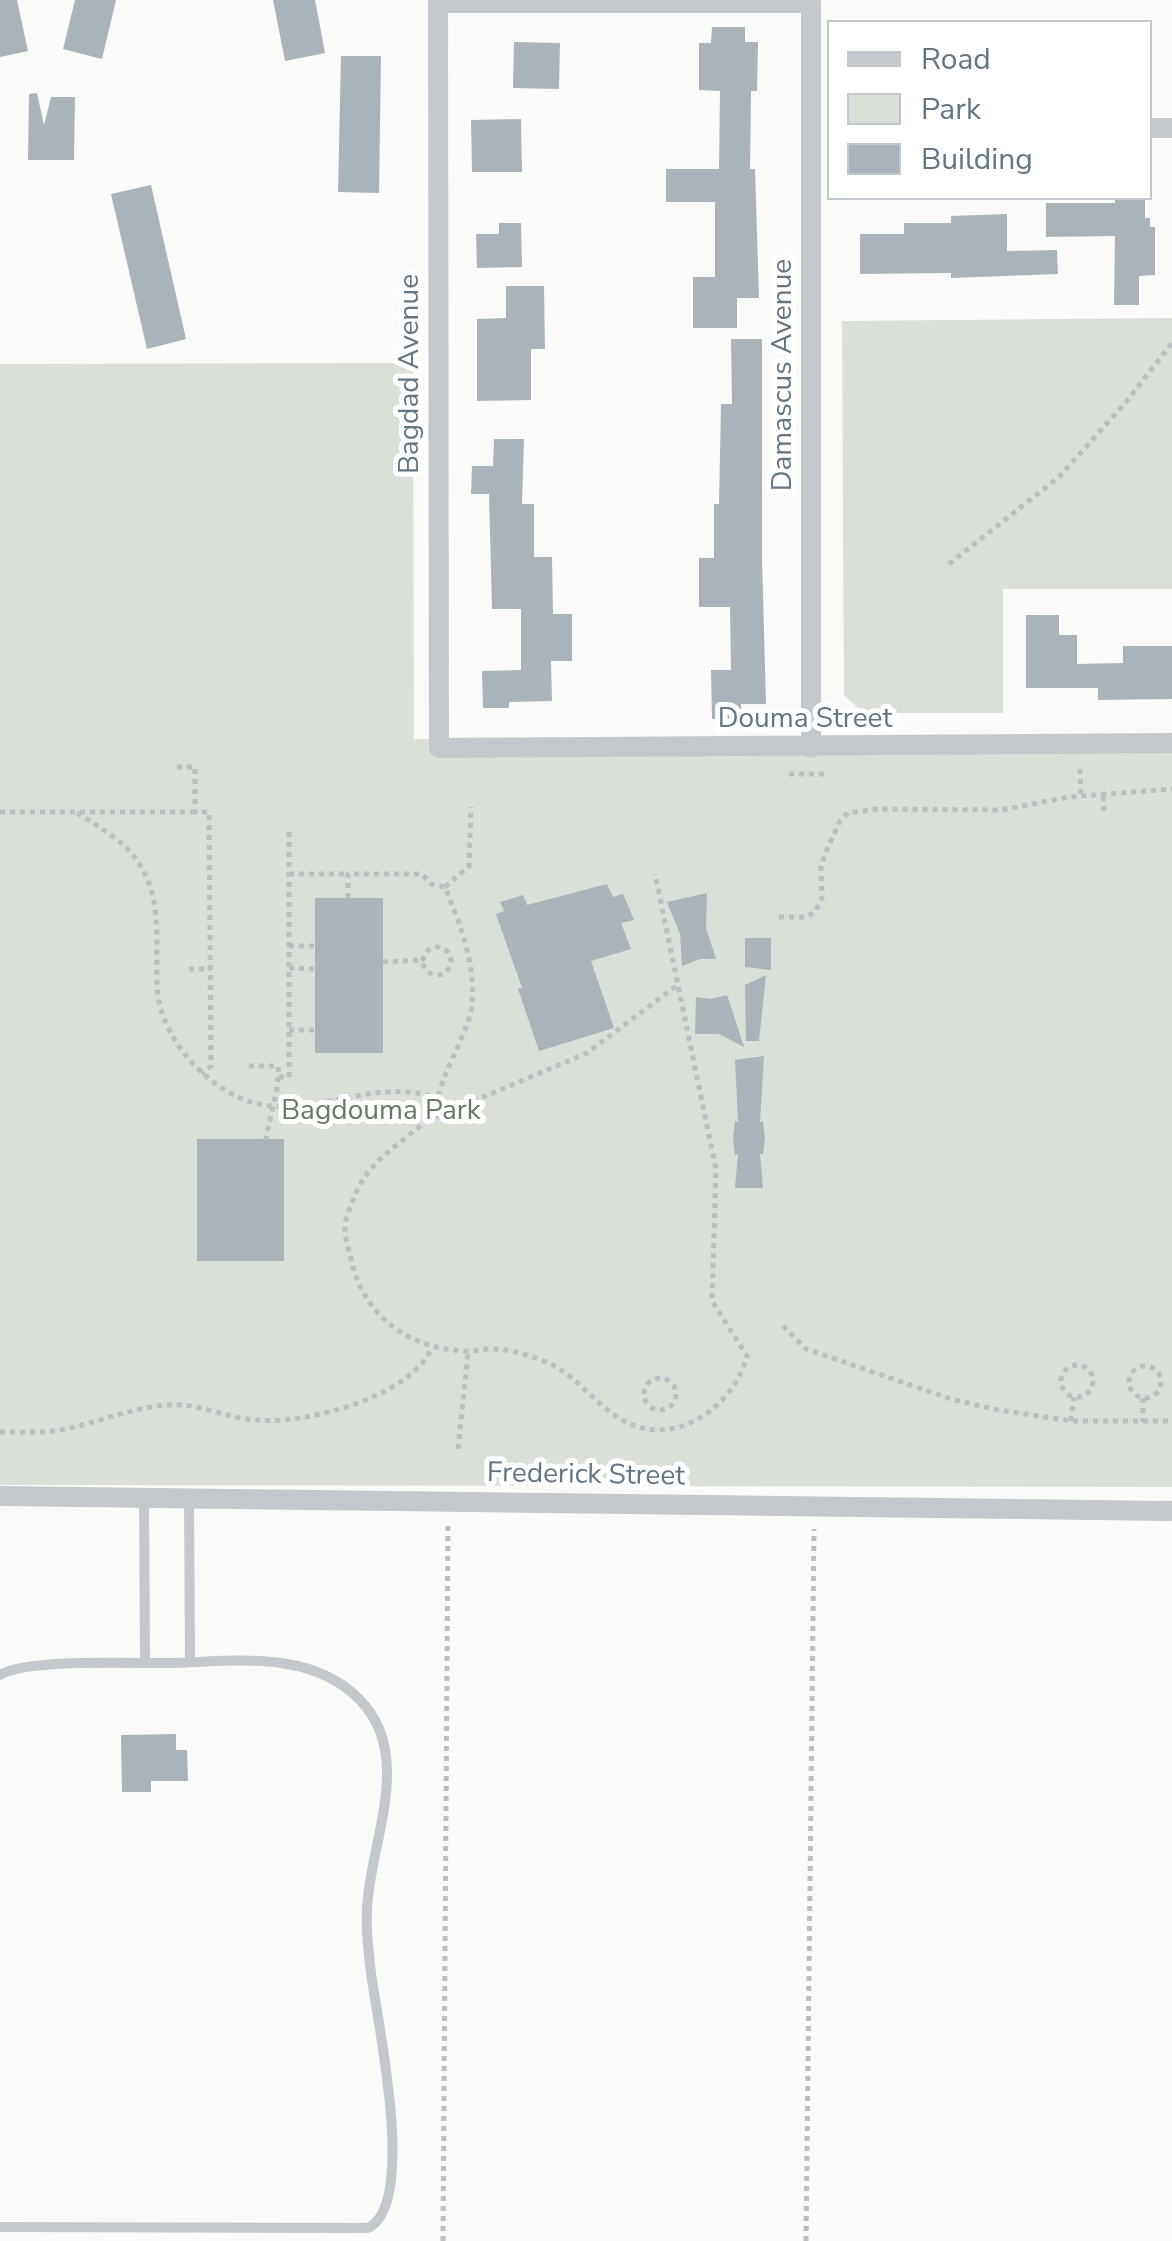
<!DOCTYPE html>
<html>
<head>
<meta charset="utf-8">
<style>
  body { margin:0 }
  #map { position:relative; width:1172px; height:2241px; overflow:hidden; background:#fafaf8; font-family:"Nunito Sans",sans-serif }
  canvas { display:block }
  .legend { position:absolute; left:827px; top:20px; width:325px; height:180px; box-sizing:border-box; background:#fff; border:2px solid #c1c8cd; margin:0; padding:12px 18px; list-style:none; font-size:30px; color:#657683 }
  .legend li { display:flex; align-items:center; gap:20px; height:50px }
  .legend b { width:50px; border:2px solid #c1c8cd }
</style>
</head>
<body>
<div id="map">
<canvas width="1172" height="2241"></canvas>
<ul class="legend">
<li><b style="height:12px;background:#c3c8cc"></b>Road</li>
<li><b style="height:28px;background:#dadfd7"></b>Park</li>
<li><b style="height:28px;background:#aab3b9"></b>Building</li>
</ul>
</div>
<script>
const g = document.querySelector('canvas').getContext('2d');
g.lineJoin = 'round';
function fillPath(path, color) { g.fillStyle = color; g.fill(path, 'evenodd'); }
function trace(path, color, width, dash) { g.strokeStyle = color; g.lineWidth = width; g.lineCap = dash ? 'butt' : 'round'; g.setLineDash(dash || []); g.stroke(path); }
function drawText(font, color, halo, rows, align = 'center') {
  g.font = font + ' "Nunito Sans",sans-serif'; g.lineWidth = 10; g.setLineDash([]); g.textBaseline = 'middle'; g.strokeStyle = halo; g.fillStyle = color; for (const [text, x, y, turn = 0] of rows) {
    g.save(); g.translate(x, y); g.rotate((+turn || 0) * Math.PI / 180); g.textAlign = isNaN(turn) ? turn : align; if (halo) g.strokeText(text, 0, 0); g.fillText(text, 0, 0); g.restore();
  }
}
fillPath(new Path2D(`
  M 1172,318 L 1172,589 L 1003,589 L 1003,713 L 864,713 L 844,695 L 842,321 Z
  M 413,363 L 414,739 L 1172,741 L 1172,1487 L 0,1485 L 0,364 Z`), '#dadfd7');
fillPath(new Path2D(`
  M 0,0 L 17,0 L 28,51 L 0,57 Z
  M 75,0 L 116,0 L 102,59 L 63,49 Z
  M 273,0 L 315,0 L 325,53 L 285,61 Z
  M 712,27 L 745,27 L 745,42 L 758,42 L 757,91 L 751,91 L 750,169 L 755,169 L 759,298 L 737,298 L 737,328 L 693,328 L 693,277 L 715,277 L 715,202 L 666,202 L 666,169 L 719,169 L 720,91 L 699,90 L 699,43 L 711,43 Z
  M 514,42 L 560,43 L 559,89 L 513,88 Z
  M 341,56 L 381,56 L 379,193 L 338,192 Z
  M 37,93 L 44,125 L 51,97 L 75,97 L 74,160 L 28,160 L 29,94 Z
  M 521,119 L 522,172 L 472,172 L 471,120 Z
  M 151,185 L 186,339 L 147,349 L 111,194 Z
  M 1115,198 L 1145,198 L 1145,218 L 1150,218 L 1150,227 L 1155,227 L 1155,275 L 1139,276 L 1139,305 L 1114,305 L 1115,236 L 1046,237 L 1046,203 L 1115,203 Z
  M 1007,214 L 1007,251 L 1057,250 L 1058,274 L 951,278 L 951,273 L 860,274 L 860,234 L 904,234 L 904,223 L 951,223 L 951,216 Z
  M 499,223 L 521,223 L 522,267 L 477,268 L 476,234 L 499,234 Z
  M 506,286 L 544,286 L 545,349 L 531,349 L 531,400 L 477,401 L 477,319 L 506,318 Z
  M 731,339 L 762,339 L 762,558 L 766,704 L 741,704 L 742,719 L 712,719 L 711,670 L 731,670 L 730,607 L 699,607 L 699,558 L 714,558 L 714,504 L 719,504 L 721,404 L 732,404 Z
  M 494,439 L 524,439 L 522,504 L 534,504 L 534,557 L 552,557 L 553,614 L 572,614 L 572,661 L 551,661 L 552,701 L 509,702 L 509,708 L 483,708 L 482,671 L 521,670 L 521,609 L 492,609 L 489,494 L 471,494 L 472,466 L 493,466 Z
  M 1026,615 L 1059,615 L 1059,635 L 1077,635 L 1077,664 L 1123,663 L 1123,646 L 1172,646 L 1172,699 L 1098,700 L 1098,688 L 1026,688 Z
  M 607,884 L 613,897 L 623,894 L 634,920 L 621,923 L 631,949 L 591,961 L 614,1028 L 539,1051 L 518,989 L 522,988 L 496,914 L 504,911 L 500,902 L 523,895 L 527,905 Z
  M 707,893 L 706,928 L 716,959 L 700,959 L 682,966 L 680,934 L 667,902 Z
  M 315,898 L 383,898 L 383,1053 L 315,1053 Z
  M 745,938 L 771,938 L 771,970 L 745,967 Z
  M 766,975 L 759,1041 L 746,1041 L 745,985 Z
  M 727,995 L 744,1047 L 719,1034 L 695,1034 L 696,997 L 710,999 Z
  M 764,1056 L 760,1122 L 763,1121 L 765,1138 L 763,1154 L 760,1154 L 763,1188 L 735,1188 L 738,1154 L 735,1155 L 733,1138 L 735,1121 L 738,1122 L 735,1060 Z
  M 197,1139 L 284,1139 L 284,1261 L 197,1261 Z
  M 176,1734 L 176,1750 L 187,1750 L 188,1781 L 151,1781 L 151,1792 L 122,1792 L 121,1735 Z`), '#aab3b9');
trace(new Path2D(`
  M 949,564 L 1059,477 L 1126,402 L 1172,343
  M 177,767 L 195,767 L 195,812 L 209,812 L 211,1066 L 202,1074
  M 1080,769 L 1081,796
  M 789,774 L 829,774
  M 1103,796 L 1104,813
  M 0,812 L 195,812
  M 77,813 C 101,828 127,842 141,867 C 163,903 155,946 157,987 C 160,1034 198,1079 240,1098 C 305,1126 371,1074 436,1098
  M 289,874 L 348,874
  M 445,887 L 469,866 L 471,807
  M 348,898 L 348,874 L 422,874 L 431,884 L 445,887 C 460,924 476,964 472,1005 C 469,1028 453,1054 445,1076 C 439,1090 434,1113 423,1123 C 394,1150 368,1160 353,1200 C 350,1209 344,1220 345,1229 C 345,1239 349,1250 351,1259 C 363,1315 407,1348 464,1351 C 472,1352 479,1350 487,1349 C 507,1348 528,1355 546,1362 C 578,1375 594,1405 624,1421 C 676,1449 734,1406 747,1356 L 712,1301 L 716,1169 L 655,874
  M 779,917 L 806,917 L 815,912 L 822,898 L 821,867 L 825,854 L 840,821 L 848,813 L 877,809 L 1001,810 L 1069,797 L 1172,789
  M 289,946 L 315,946
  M423 961a14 14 0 1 1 28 0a14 14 0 1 1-28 0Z
  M 383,962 L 424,960
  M 289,968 L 315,969
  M 189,969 L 211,969
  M 289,1030 L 315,1030
  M 249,1066 L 278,1066 C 280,1092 269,1115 266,1140
  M 279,1077 L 289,1077 L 289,831
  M 427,1121 L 587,1053 L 676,986
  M 783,1326 L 806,1349 L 951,1399 L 993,1409 L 1071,1421 L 1172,1421
  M1061 1381a16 16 0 1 1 32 0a16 16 0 1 1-32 0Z
  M1129 1382a16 16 0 1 1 32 0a16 16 0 1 1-32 0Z
  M644 1394a16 16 0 1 1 32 0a16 16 0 1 1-32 0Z
  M 1143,1398 L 1143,1422
  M 1071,1421 L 1074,1397
  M 0,1432 C 20,1432 41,1433 61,1430 C 97,1423 130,1408 166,1405 C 196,1402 226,1418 256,1420 C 305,1425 412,1397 432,1347
  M 458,1449 L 468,1353
  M 443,2241 L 448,1524
  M 806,2241 L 814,1529`), '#bbbfc2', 5, [5, 5]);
trace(new Path2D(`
  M 144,1498 L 145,1663
  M 189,1498 L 190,1662
  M 0,1675 C 28,1658 136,1664 173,1663 C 236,1661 312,1650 360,1700 C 412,1753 374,1835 368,1897 C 365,1922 368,1948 371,1973 C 377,2020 418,2204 368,2228 L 0,2227`), '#c3c8cc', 10);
trace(new Path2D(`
  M 438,0 L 439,748 L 1172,743
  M 438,3 L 811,3 L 811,748
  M 1150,128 L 1172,128
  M 0,1496 L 1172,1511`), '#c3c8cc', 20);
drawText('28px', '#657683', '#fff', [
  ["Bagdad Avenue",411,374,-90],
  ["Damascus Avenue",784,375,-90],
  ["Douma Street",805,720],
  ["Frederick Street",586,1476,1]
]);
drawText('28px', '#687a64', '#fff', [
  ["Bagdouma Park",381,1112]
]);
</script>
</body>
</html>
